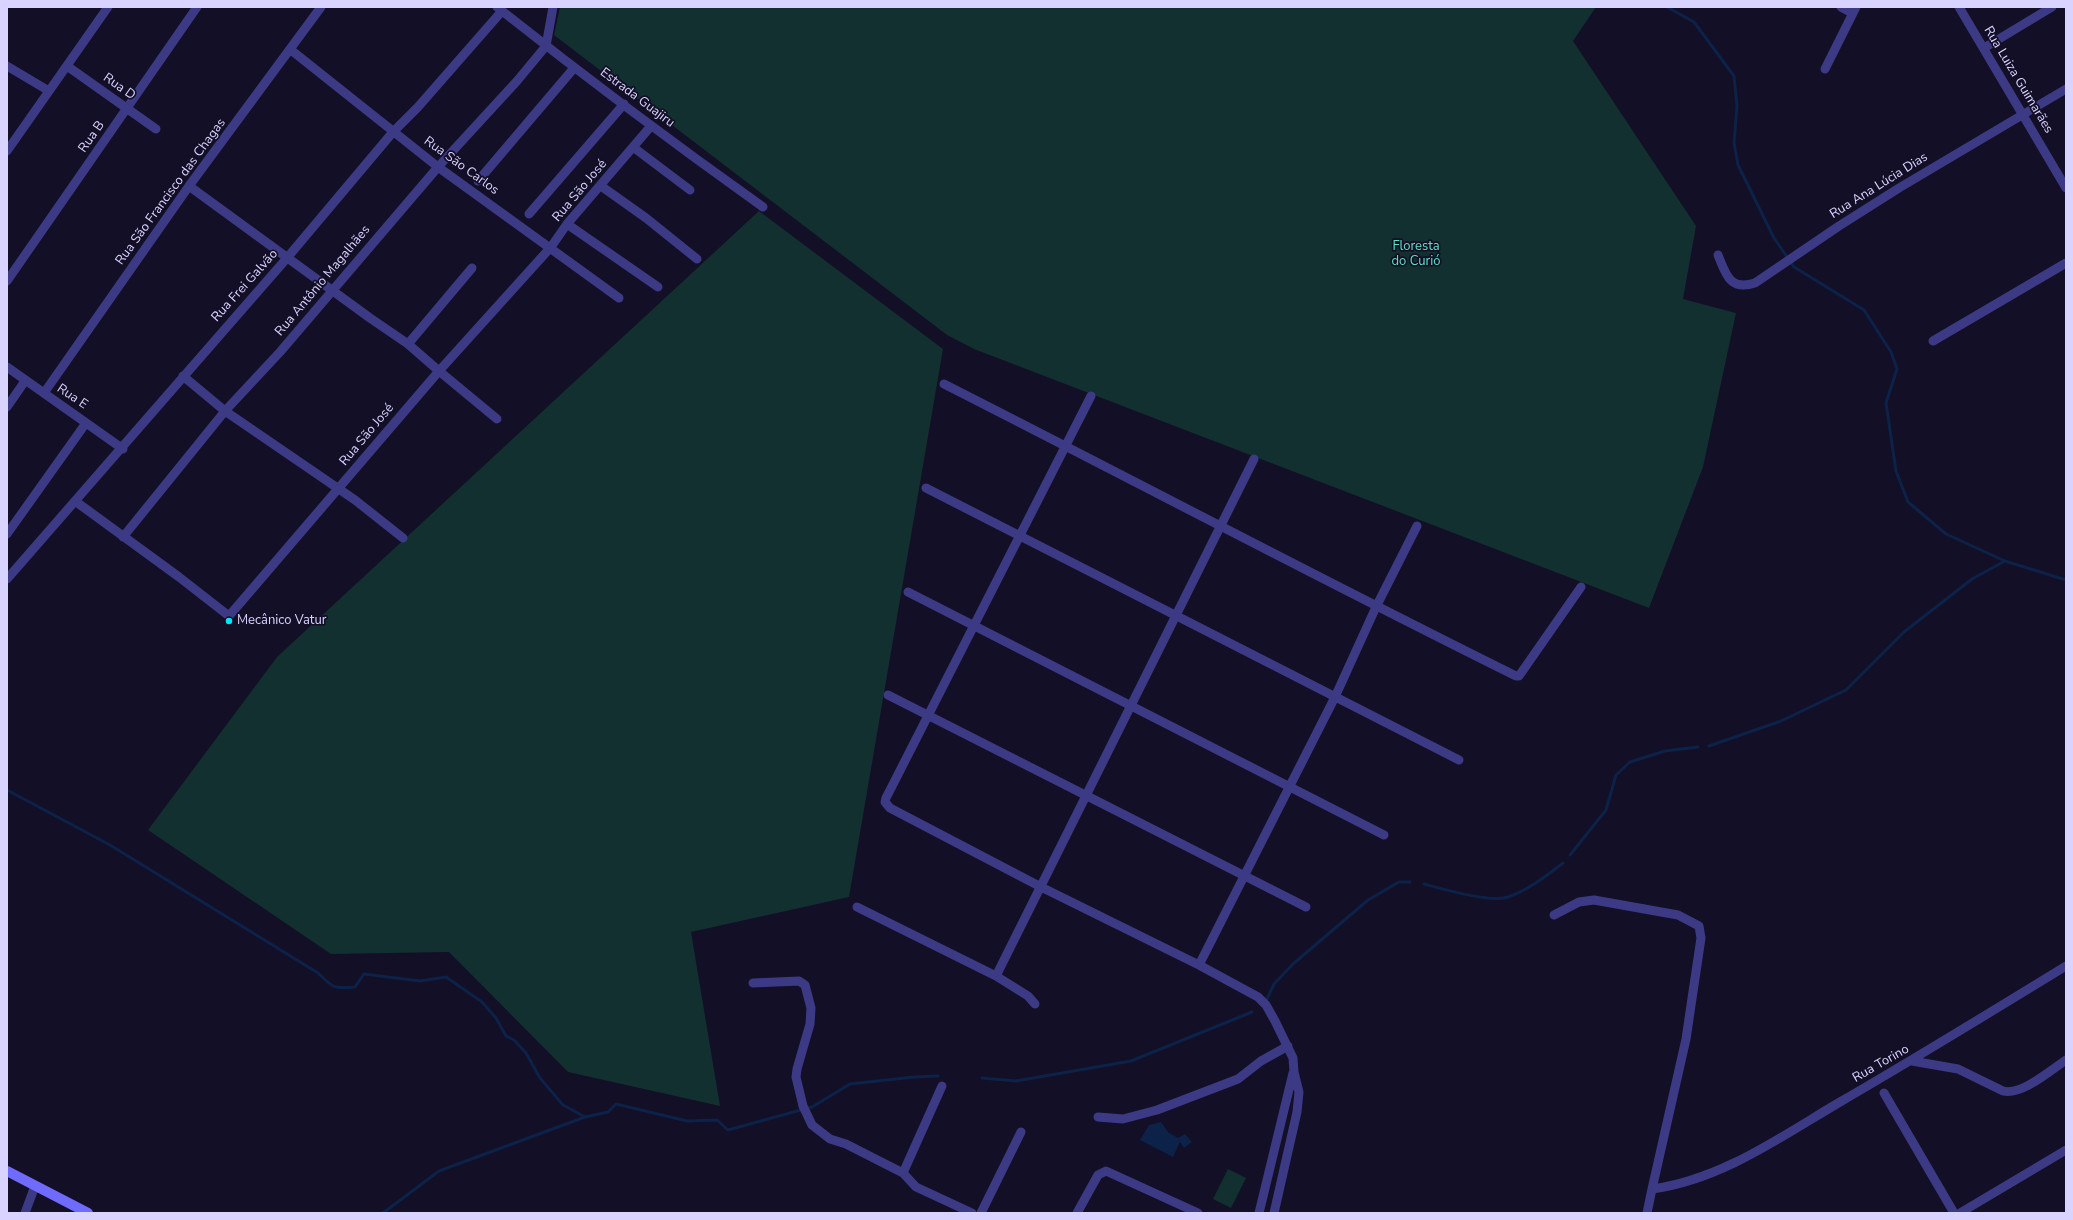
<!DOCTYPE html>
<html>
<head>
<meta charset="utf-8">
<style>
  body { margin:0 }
  #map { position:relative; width:2073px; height:1220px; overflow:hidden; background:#130f26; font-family:"Nunito Sans",sans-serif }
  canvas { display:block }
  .frame { position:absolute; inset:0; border:8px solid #d9d4ff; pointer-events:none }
</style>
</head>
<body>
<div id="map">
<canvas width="2073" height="1220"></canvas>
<div class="frame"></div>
</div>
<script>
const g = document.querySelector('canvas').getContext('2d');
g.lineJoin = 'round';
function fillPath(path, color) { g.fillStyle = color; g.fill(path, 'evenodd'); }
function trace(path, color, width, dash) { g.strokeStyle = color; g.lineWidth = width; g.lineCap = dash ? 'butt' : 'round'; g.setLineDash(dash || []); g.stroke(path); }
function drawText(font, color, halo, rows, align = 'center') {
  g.font = font + ' "Nunito Sans",sans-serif'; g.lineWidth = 3.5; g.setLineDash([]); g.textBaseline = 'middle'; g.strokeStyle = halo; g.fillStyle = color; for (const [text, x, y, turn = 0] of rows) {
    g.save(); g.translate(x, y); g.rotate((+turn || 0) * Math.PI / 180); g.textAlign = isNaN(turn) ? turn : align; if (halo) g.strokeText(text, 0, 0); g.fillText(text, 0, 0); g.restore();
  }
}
fillPath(new Path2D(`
  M 560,7 L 1596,7 L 1573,41 L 1696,226 L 1683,299 L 1736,313 L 1703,467 L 1649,608 L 974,349 L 947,335 L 554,35 Z
  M 759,211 L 943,349 L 849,897 L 691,932 L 720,1106 L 568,1072 L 449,952 L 331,954 L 148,830 L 277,657 Z
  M 1228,1169 L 1246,1178 L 1231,1208 L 1213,1199 Z`), '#12302f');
fillPath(new Path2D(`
  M 1161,1122 L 1168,1132 L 1178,1138 L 1185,1134 L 1192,1142 L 1184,1148 L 1180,1142 L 1173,1157 L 1140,1140 L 1149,1125 Z`), '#0c2248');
trace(new Path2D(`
  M 1667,7 L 1694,22 L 1734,76 L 1737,106 L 1734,143 L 1738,165 L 1774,238 L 1794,267 L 1864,310 L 1891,352 L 1897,369 L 1886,403 L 1896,471 L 1908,502 L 1946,534 L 2005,561 L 2066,580
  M 1709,746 L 1781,721 L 1846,690 L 1904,632 L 1972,579 L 2005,561
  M 7,790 L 110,845 L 318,973 C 333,988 334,989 355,987 L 364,974 L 420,981 L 446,977 L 482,1002 L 496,1018 L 506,1036 L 514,1040 L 526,1053 L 540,1078 L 563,1105 L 585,1117
  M 1570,855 L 1606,810 L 1616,775 L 1630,762 L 1665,751 L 1698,747
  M 1424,884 C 1443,889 1490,903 1508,897 C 1529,890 1546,876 1563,863
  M 1267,999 L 1274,984 L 1293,964 L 1368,900 L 1399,882 L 1410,882
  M 982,1078 L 1016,1081 L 1131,1061 L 1252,1012
  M 383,1213 L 439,1171 L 585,1117 L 608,1112 L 616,1104 L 687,1121 L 717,1120 L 728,1130 L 812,1107 L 850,1084 L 914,1077 L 938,1076`), '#0c2248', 3);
trace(new Path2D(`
  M 497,7 C 584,76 673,143 763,207
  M 1841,7 L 1852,13
  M 1959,7 L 2066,188
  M 1984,48 L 2052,7
  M 291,50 L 438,167 L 619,298
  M 7,66 L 49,91
  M 67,66 L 156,129
  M 1825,69 L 1856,7
  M 633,147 L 690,190
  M 7,151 L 108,7
  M 478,181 L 574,68
  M 189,186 L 370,318 L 408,344 L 439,371 L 497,419
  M 601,186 L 646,218 L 697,259
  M 529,214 L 624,104
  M 567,224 L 658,287
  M 1718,255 C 1726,275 1730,291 1755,283 L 1839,226 L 1899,188 L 2066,89
  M 7,281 L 197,7
  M 1933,341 L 2066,263
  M 408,344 L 472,268
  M 7,367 L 123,449
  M 183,376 L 225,411 L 355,500 L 403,538
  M 944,384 C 1135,481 1324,581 1516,676 L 1519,676 L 1581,587
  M 44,393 L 189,186 L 321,7
  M 1091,396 L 886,798 L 885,802 L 890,808 L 1041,887 L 1199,965 L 1258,997 L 1266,1005 L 1275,1021 L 1293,1058 L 1294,1072 L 1299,1092 L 1297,1112 L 1274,1213
  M 7,407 L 25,381
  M 926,488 L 1459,760
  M 75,501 L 179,577 L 229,616 L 439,371 L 551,247 L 567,224 L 651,126
  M 7,534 L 86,423
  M 123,537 L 225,411 L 280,352 L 438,167 L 517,81 L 546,46 L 553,7
  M 7,579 L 287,258 L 393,132 L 418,107 L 502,11
  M 908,592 L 1384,835
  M 888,695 L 1306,907
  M 857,907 L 996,976 L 1028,996 L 1035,1004
  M 1554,915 L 1579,902 L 1594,900 L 1678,915 L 1699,926 L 1701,938 L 1686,1039 L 1652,1189
  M 1199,965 L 1335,697 L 1376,607 L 1417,526
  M 996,976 L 1254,459
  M 753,983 L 799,981 L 805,985 L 811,1008 L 810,1024 L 797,1069 L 796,1077 L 803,1106 L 812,1125 L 830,1139 L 846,1144 L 903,1173 L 916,1187 L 972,1213
  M 1912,1061 L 1958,1069 L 2003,1091 C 2021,1096 2051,1070 2066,1060
  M 1884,1093 L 1954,1213
  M 1098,1117 L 1123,1119 L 1157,1110 L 1238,1079 L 1261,1061 L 1288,1046
  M 903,1173 L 942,1086
  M 25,1213 L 35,1186
  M 981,1213 L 1021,1132
  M 1077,1213 L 1098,1175 L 1106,1171 L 1198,1213
  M 1259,1213 L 1293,1073
  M 1647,1213 L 1652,1189 C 1721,1180 1782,1136 1840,1102 C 1916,1058 1991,1012 2066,966
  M 1960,1213 L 2066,1150`), '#3d3a85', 9);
trace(new Path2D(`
  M 7,1171 L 88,1213`), '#6f6bff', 10);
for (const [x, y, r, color] of [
  [229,621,4,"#00e5ff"]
]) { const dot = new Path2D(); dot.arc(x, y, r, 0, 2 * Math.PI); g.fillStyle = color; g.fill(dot); trace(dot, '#130f26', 1.5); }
drawText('13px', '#d9d4ff', '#130f26', [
  ["Rua Luiza Guimarães",2018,80,59],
  ["Rua D",119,87,35],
  ["Estrada Guajiru",637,98,37],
  ["Rua B",92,137,-55],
  ["Rua São Carlos",461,166,36],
  ["Rua Ana Lúcia Dias",1879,186,-32],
  ["Rua São José",580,191,-50],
  ["Rua São Francisco das Chagas",171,192,-54],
  ["Rua Antônio Magalhães",323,281,-50],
  ["Rua Frei Galvão",245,286,-48],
  ["Rua E",72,397,34],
  ["Rua São José",367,435,-50],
  ["Rua Torino",1881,1064,-30]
]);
drawText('13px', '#5fe0c0', '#130f26', [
  ["Floresta",1416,247],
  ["do Curió",1416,262]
]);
drawText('13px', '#d9d4ff', '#130f26', [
  ["Mecânico Vatur",237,621]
], 'left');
</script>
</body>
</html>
